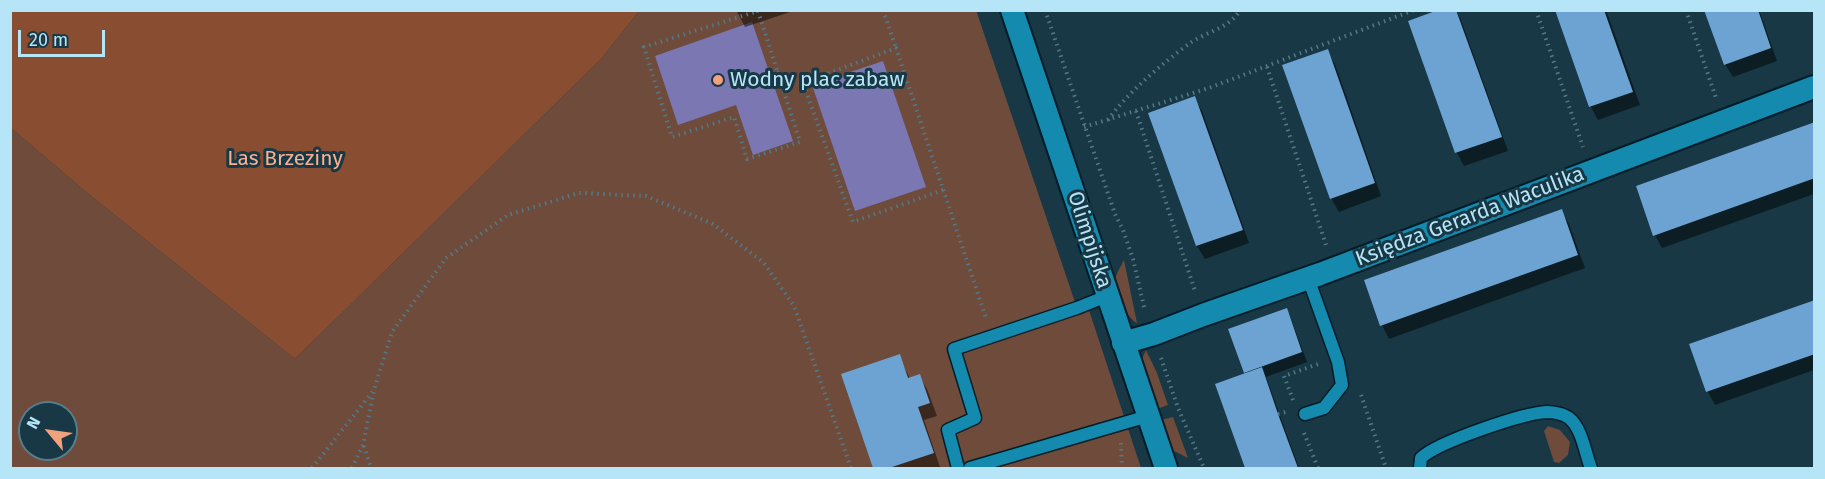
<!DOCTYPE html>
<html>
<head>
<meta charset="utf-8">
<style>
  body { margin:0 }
  #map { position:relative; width:1825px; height:479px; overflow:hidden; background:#173844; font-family:"Fira Sans",sans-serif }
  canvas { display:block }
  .frame { position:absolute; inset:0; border:12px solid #b7e5f8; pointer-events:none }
  .north { position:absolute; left:18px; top:401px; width:60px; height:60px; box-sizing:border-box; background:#173844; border:2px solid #577d8c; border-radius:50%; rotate:299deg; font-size:16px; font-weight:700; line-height:24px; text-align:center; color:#b7e5f8 }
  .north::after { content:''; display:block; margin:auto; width:21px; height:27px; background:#f1a17c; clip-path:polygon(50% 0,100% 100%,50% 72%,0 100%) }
  .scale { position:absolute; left:18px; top:30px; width:87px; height:27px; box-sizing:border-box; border:3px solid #b7e5f8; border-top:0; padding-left:8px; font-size:18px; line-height:21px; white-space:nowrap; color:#b7e5f8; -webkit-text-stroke:4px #173844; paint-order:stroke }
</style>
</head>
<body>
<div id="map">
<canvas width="1825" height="479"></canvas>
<div class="frame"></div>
<div class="north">N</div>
<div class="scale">20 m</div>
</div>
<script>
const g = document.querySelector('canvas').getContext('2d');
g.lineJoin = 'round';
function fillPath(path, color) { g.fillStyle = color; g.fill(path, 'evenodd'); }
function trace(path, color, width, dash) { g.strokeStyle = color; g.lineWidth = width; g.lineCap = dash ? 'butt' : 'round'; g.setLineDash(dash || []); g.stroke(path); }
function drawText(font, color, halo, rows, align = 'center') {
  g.font = font + ' "Fira Sans",sans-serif'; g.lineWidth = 6; g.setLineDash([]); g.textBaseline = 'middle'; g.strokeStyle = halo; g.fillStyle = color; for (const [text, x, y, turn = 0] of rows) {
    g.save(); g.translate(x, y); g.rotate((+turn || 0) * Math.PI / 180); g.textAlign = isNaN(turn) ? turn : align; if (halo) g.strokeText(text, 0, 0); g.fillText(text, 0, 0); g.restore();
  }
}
fillPath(new Path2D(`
  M 976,10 L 1077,308 L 1087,304 L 1141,468 L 11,468 L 11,128 L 86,192 L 295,359 L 602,58 L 639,11 ZM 30,413 L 66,413 L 66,449 L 30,449 Z
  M 1124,260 L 1137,323 C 1126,317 1116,294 1115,282 C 1115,275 1121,266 1124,260 Z
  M 1146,350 L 1157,373 L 1168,405 L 1157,409 L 1143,365 L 1142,359 Z
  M 1173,417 L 1188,458 L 1170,449 L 1161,420 Z
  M 1548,426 L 1560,430 L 1570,442 L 1568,455 L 1559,463 L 1554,462 L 1544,431 Z`), '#6e4b3b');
fillPath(new Path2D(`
  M 11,10 L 639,10 L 639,11 L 602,58 L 295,359 L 86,192 L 11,128 Z`), '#894d31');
fillPath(new Path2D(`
  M 752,22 L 793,141 L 753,155 L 736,105 L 678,125 L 655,56 Z
  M 883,61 L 926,187 L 855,211 L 812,85 Z`), '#7a77b3');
fillPath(new Path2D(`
  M 736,10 L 796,10 L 745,27 Z
  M 1456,10 L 1461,20 L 1508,151 L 1464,166 L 1457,153 L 1410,22 Z
  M 1557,10 L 1606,10 L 1640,105 L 1598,120 L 1591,107 Z
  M 1706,10 L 1759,10 L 1777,61 L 1733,77 L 1725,64 Z
  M 1327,51 L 1335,64 L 1381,196 L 1339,212 L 1331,198 Z
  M 1194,98 L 1202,111 L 1249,243 L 1205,259 L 1197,246 Z
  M 1814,124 L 1814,194 L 1662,248 L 1655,235 Z
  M 1561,211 L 1569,224 L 1585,268 L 1389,339 L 1382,325 Z
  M 1814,302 L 1814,370 L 1715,405 L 1708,392 L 1691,345 Z
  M 1286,310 L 1291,319 L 1307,362 L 1266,377 L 1299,468 L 1247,468 L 1217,385 L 1246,374 L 1230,330 Z
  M 899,356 L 910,379 L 919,376 L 927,389 L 937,416 L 924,420 L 940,467 L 935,468 L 875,468 L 843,375 Z`), '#0007');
fillPath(new Path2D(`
  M 1438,10 L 1456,10 L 1502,137 L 1455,153 L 1408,21 Z
  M 1555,10 L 1604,10 L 1633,92 L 1589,107 Z
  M 1704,10 L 1758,10 L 1771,48 L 1724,65 Z
  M 1328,49 L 1375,183 L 1330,199 L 1282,65 Z
  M 1195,96 L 1243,230 L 1196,246 L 1148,113 Z
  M 1815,122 L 1815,178 L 1653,236 L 1636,186 Z
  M 1562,209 L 1578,255 L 1380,326 L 1364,280 Z
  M 1815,300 L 1815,354 L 1706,392 L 1689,344 Z
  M 1287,308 L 1302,352 L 1244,373 L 1228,329 Z
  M 900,354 L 908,378 L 920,374 L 930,403 L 918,407 L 934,453 L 889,468 L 873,468 L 841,374 Z
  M 1262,367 L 1278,414 L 1298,468 L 1245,468 L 1215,384 Z`), '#6ca3d2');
const service = new Path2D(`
  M 1305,414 L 1324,408 L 1342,385 L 1338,362 L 1308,278
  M 958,468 L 948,430 L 975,418 L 954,349 L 1077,308 L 1107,296
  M 970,468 L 1148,416
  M 1420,468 L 1421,458 C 1438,442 1523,413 1547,412 C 1554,412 1564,414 1569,418 C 1582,428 1585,453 1591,468`);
const minor = new Path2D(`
  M 1012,10 L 1166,468
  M 1123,343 L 1154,334 L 1203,315 L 1320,274 L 1814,87`);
trace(service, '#001e2a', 15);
trace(minor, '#001e2a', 26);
trace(new Path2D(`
  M 883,10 L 896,48
  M 1045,10 L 1115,214 L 1123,230 L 1133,259 L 1145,311
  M 1536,10 L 1583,147
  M 1686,10 L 1716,98
  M 758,11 L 800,142 L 747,159 L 734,117 L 672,137 L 644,47 Z
  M 1267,67 L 1326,245
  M 777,72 L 803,83
  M 1136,111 L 1195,291
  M 1108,120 C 1127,93 1163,63 1190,43 C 1206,32 1230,28 1240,10
  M 1084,127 L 1209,88 L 1414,10
  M 943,190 L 853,222 L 803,83 L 896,48 L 986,318
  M 1161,358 L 1178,408 L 1204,468
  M 1361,395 L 1386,468
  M 1293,400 L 1284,376 L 1318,364
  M 1278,414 L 1286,412
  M 1304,433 L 1318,468
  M 1121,443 L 1122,468
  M 364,446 L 371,468
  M 312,468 L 374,390
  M 352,468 L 363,445 L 374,390 L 392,332 L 446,258 L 508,215 L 579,193 L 646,196 L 713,224 L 764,263 L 794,306 L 851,468`), '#537987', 4, [1.5, 4.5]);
trace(service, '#138aae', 12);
trace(minor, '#138aae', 22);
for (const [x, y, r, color] of [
  [718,80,6,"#f1a17c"]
]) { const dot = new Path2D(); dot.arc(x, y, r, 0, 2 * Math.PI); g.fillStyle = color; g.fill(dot); trace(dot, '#173844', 2); }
drawText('21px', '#b7e5f8', '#173844', [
  ["Wodny plac zabaw",730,80]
], 'left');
drawText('21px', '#f9b08f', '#173844', [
  ["Las Brzeziny",285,159]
]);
drawText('21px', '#b7e5f8', '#173844', [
  ["Księdza Gerarda Waculika",1470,217,-21],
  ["Olimpijska",1089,240,72]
]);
</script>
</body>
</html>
